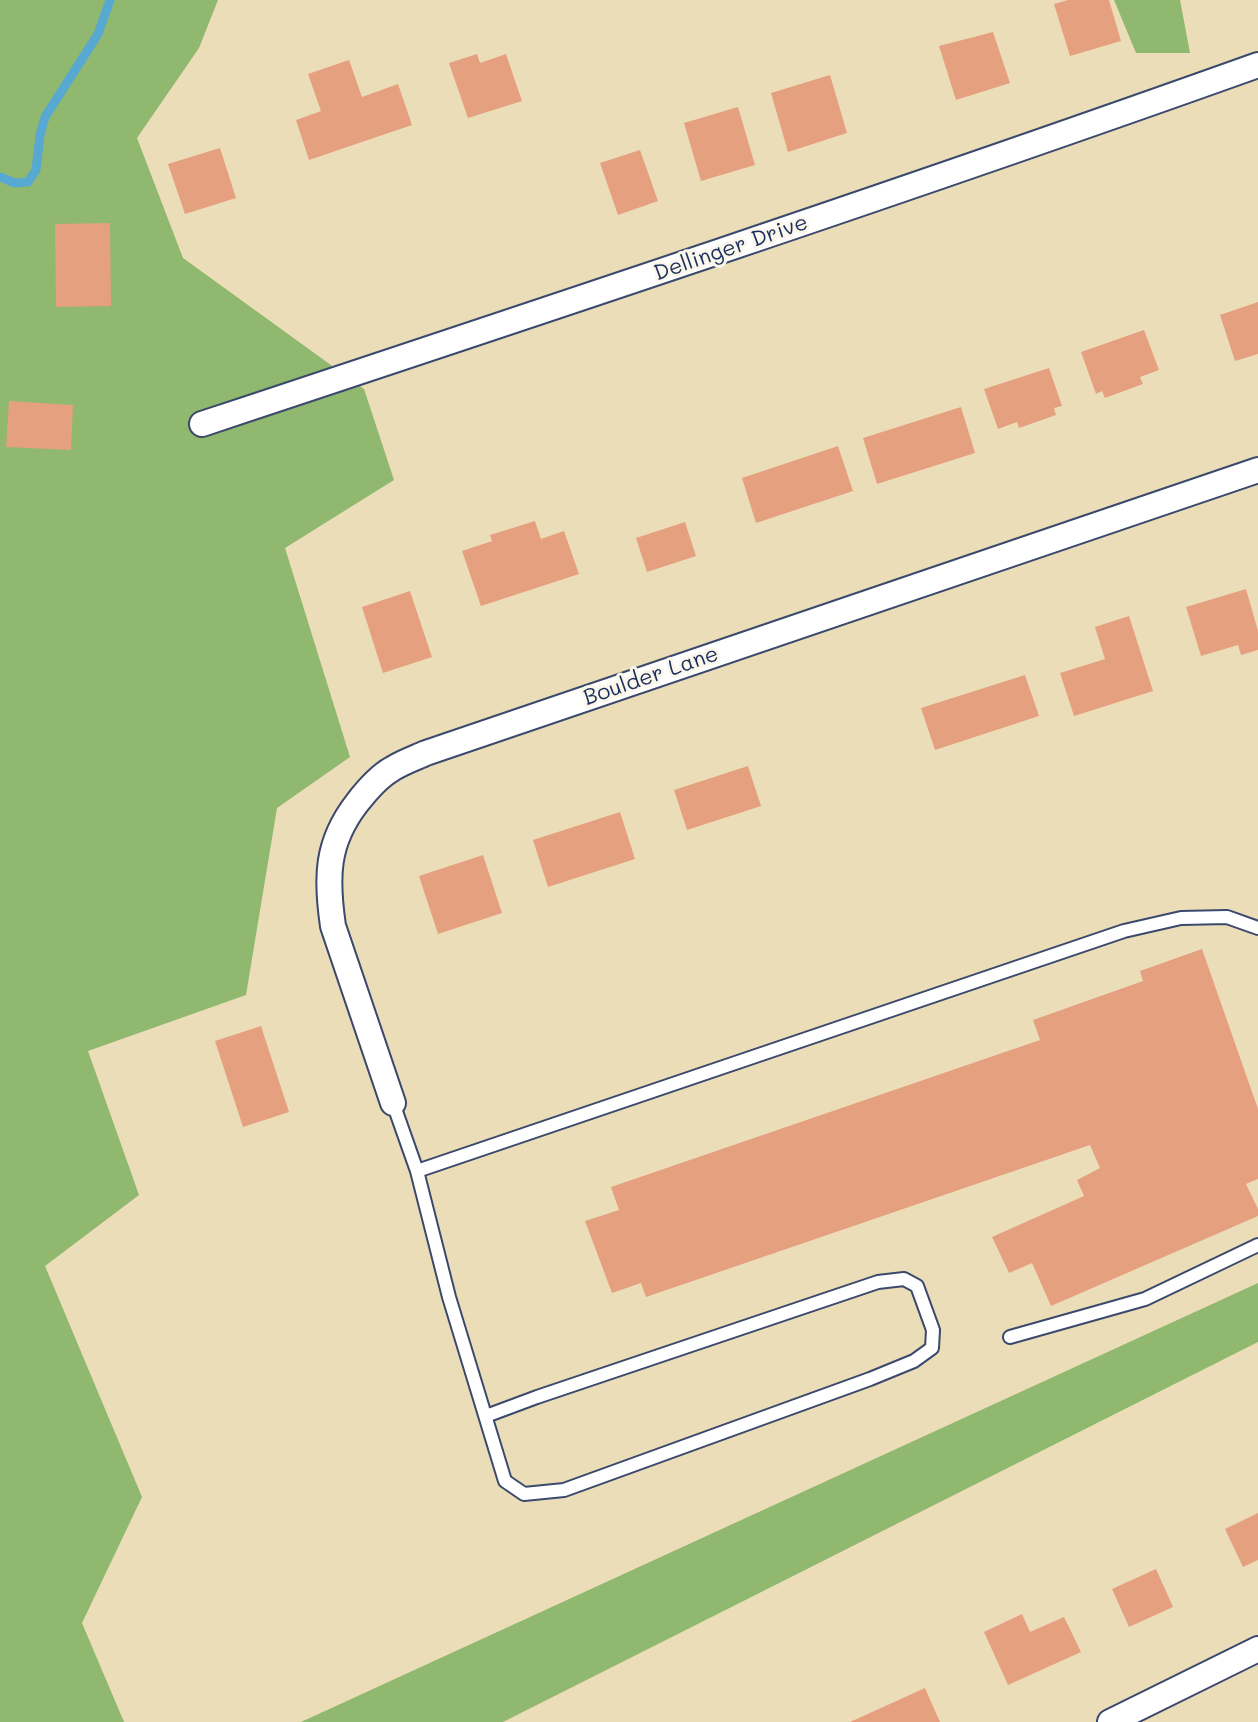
<!DOCTYPE html>
<html>
<head>
<meta charset="utf-8">
<style>
  body { margin:0 }
  canvas { display:block; background:#ecddb9 }
</style>
</head>
<body>
<canvas width="1258" height="1722"></canvas>
<script>
const g = document.querySelector('canvas').getContext('2d');
g.lineJoin = 'round';
function fillPath(path, color) { g.fillStyle = color; g.fill(path, 'evenodd'); }
function trace(path, color, width, dash) { g.strokeStyle = color; g.lineWidth = width; g.lineCap = dash ? 'butt' : 'round'; g.setLineDash(dash || []); g.stroke(path); }
function drawText(font, color, halo, rows, align = 'center') {
  g.font = font + ' Mali,sans-serif'; g.lineWidth = 6; g.setLineDash([]); g.textBaseline = 'middle'; g.strokeStyle = halo; g.fillStyle = color; for (const [text, x, y, turn = 0] of rows) {
    g.save(); g.translate(x, y); g.rotate((+turn || 0) * Math.PI / 180); g.textAlign = isNaN(turn) ? turn : align; if (halo) g.strokeText(text, 0, 0); g.fillText(text, 0, 0); g.restore();
  }
}
fillPath(new Path2D(`
  M 0,0 L 218,0 L 199,48 L 137,138 L 183,258 L 364,389 L 394,480 L 285,548 L 350,757 L 277,808 L 246,995 L 88,1051 L 139,1195 L 45,1266 L 142,1497 L 82,1623 L 124,1722 L 0,1722 Z
  M 1114,0 L 1180,0 L 1190,53 L 1136,53 Z
  M 1258,1283 L 1258,1342 L 503,1722 L 301,1722 Z`), '#90b86e');
trace(new Path2D(`
  M 0,177 L 15,183 L 28,182 L 36,170 L 40,135 L 45,117 L 98,34 L 110,0`), '#57a9d2', 9);
fillPath(new Path2D(`
  M 1068,0 L 1109,0 L 1121,41 L 1070,56 L 1054,4 Z
  M 993,32 L 1010,83 L 956,100 L 939,46 Z
  M 477,54 L 480,63 L 506,54 L 522,101 L 468,118 L 449,63 Z
  M 349,60 L 362,97 L 398,84 L 412,125 L 309,160 L 296,120 L 321,111 L 308,74 Z
  M 830,75 L 847,133 L 788,152 L 771,93 Z
  M 738,107 L 755,165 L 701,181 L 684,123 Z
  M 220,148 L 236,198 L 185,214 L 168,164 Z
  M 640,150 L 658,201 L 618,215 L 600,163 Z
  M 110,223 L 111,306 L 56,307 L 55,224 Z
  M 1258,302 L 1258,354 L 1235,361 L 1220,315 Z
  M 1144,330 L 1159,370 L 1140,377 L 1143,384 L 1105,398 L 1102,391 L 1096,394 L 1081,352 Z
  M 1049,368 L 1062,406 L 1054,408 L 1056,415 L 1019,428 L 1017,422 L 998,429 L 984,389 Z
  M 9,401 L 73,405 L 71,450 L 6,447 Z
  M 961,407 L 975,453 L 877,484 L 863,438 Z
  M 838,446 L 853,491 L 756,523 L 742,478 Z
  M 535,521 L 541,539 L 564,531 L 579,574 L 481,606 L 462,551 L 492,541 L 490,535 Z
  M 685,522 L 696,556 L 647,572 L 636,538 Z
  M 1246,589 L 1258,631 L 1258,650 L 1241,655 L 1238,645 L 1201,656 L 1186,607 Z
  M 410,591 L 432,657 L 383,673 L 362,607 Z
  M 1129,616 L 1153,691 L 1074,716 L 1060,673 L 1105,659 L 1095,627 Z
  M 1025,675 L 1039,716 L 935,750 L 921,708 Z
  M 748,766 L 761,806 L 687,830 L 674,790 Z
  M 620,812 L 635,859 L 548,887 L 533,840 Z
  M 483,855 L 502,913 L 438,934 L 419,876 Z
  M 1202,949 L 1258,1109 L 1258,1179 L 1246,1184 L 1258,1209 L 1258,1216 L 1051,1306 L 1032,1263 L 1009,1273 L 992,1237 L 1084,1196 L 1077,1180 L 1100,1168 L 1090,1145 L 646,1297 L 641,1283 L 612,1293 L 585,1221 L 619,1210 L 611,1187 L 1040,1040 L 1033,1020 L 1143,981 L 1140,971 Z
  M 261,1026 L 289,1112 L 243,1127 L 215,1041 Z
  M 1258,1513 L 1258,1560 L 1243,1567 L 1225,1529 Z
  M 1156,1569 L 1173,1607 L 1129,1627 L 1112,1589 Z
  M 1022,1614 L 1030,1632 L 1064,1617 L 1081,1652 L 1008,1685 L 984,1632 Z
  M 925,1688 L 940,1722 L 850,1722 Z`), '#e5a080');
const lane = new Path2D(`
  M 393,1103 L 417,1171 L 1124,931 L 1181,918 L 1227,917 L 1258,928
  M 417,1171 L 449,1297 L 505,1481 L 524,1494 L 564,1490 L 870,1379 L 914,1361 L 932,1348 L 933,1330 L 917,1286 L 904,1279 L 878,1282 L 537,1397 L 486,1416
  M 1010,1337 L 1145,1299 L 1258,1245`);
const street = new Path2D(`
  M 202,424 C 555,307 908,190 1258,65
  M 393,1103 L 333,926 C 326,878 326,843 357,803 C 367,790 378,777 392,769 C 403,762 415,758 426,753 L 1258,470
  M 1110,1722 L 1258,1649`);
trace(lane, '#3a496c', 16);
trace(street, '#3a496c', 28);
trace(lane, '#fff', 12);
trace(street, '#fff', 24);
drawText('22px', '#1b2f5e', '#fbf7ec', [
  ["Dellinger Drive",731,248,-19],
  ["Boulder Lane",651,676,-19]
]);
</script>
</body>
</html>
